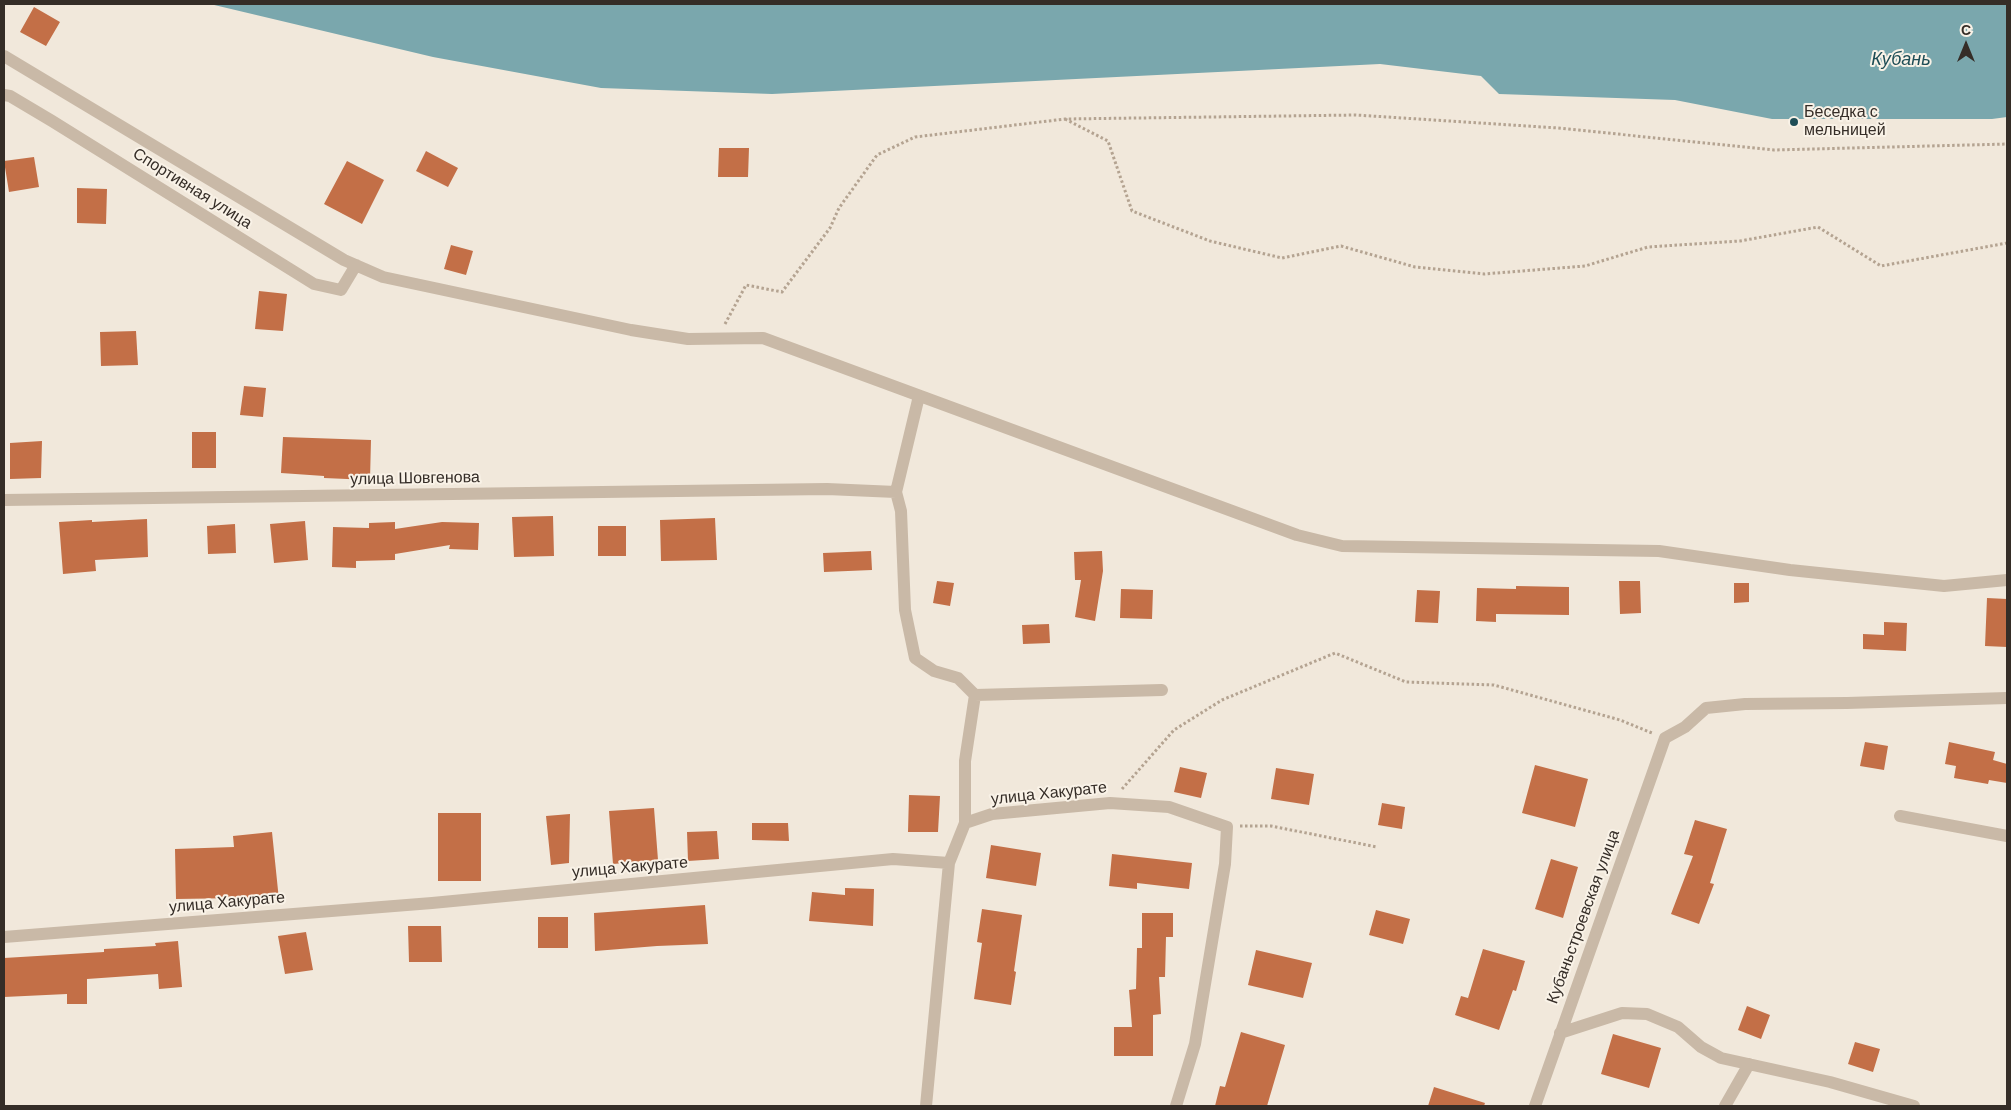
<!DOCTYPE html>
<html>
<head>
<meta charset="utf-8">
<style>
  body { margin:0 }
  #map { position:relative; width:2011px; height:1110px; overflow:hidden; background:#f1e8db; font-family:"DM Sans",sans-serif }
  canvas { display:block }
  .frame { position:absolute; inset:0; border:5px solid #352d27; pointer-events:none }
  .north { position:absolute; left:1941px; top:20px; width:50px; height:50px; -webkit-text-stroke:4px #f9f2e7; paint-order:stroke; rotate:0deg; font-size:14px; font-weight:700; line-height:20px; text-align:center; color:#352d27 }
  .north::after { content:''; display:block; margin:auto; width:18px; height:22px; background:#352d27; clip-path:polygon(50% 0,100% 100%,50% 72%,0 100%) }
</style>
</head>
<body>
<div id="map">
<canvas width="2011" height="1110"></canvas>
<div class="frame"></div>
<div class="north">С</div>
</div>
<script>
const g = document.querySelector('canvas').getContext('2d');
g.lineJoin = 'round';
function fillPath(path, color) { g.fillStyle = color; g.fill(path, 'evenodd'); }
function trace(path, color, width, dash) { g.strokeStyle = color; g.lineWidth = width; g.lineCap = dash ? 'butt' : 'round'; g.setLineDash(dash || []); g.stroke(path); }
function drawText(font, color, halo, rows, align = 'center') {
  g.font = font + ' "DM Sans",sans-serif'; g.lineWidth = 4; g.setLineDash([]); g.textBaseline = 'middle'; g.strokeStyle = halo; g.fillStyle = color; for (const [text, x, y, turn = 0] of rows) {
    g.save(); g.translate(x, y); g.rotate((+turn || 0) * Math.PI / 180); g.textAlign = isNaN(turn) ? turn : align; if (halo) g.strokeText(text, 0, 0); g.fillText(text, 0, 0); g.restore();
  }
}
fillPath(new Path2D(`
  M 210,4 L 2007,4 L 2007,117 L 1992,119 L 1772,119 L 1675,100 L 1499,94 L 1481,76 L 1380,64 L 772,94 L 601,88 L 433,57 Z`), '#7aa7ad');
fillPath(new Path2D(`
  M 34,7 L 60,22 L 46,46 L 20,32 Z
  M 719,148 L 749,148 L 748,177 L 718,177 Z
  M 426,151 L 458,168 L 448,187 L 416,171 Z
  M 34,157 L 39,187 L 9,192 L 4,161 Z
  M 347,161 L 384,180 L 362,224 L 324,204 Z
  M 77,188 L 107,189 L 106,224 L 77,223 Z
  M 451,245 L 473,251 L 466,275 L 444,269 Z
  M 259,291 L 287,294 L 283,331 L 255,329 Z
  M 136,331 L 138,365 L 101,366 L 100,332 Z
  M 244,386 L 266,388 L 263,417 L 240,415 Z
  M 192,432 L 216,432 L 216,468 L 192,468 Z
  M 283,437 L 371,440 L 370,480 L 324,478 L 324,476 L 281,473 Z
  M 42,441 L 41,478 L 10,479 L 10,443 Z
  M 553,516 L 554,556 L 514,557 L 512,517 Z
  M 715,518 L 717,560 L 661,561 L 660,520 Z
  M 147,519 L 148,557 L 95,560 L 96,571 L 63,574 L 59,522 L 92,520 L 92,522 Z
  M 305,521 L 308,560 L 274,563 L 270,524 Z
  M 395,522 L 395,529 L 442,522 L 479,523 L 478,550 L 449,549 L 450,545 L 395,554 L 395,560 L 356,561 L 356,568 L 332,567 L 333,527 L 369,528 L 369,523 Z
  M 235,524 L 236,553 L 208,554 L 207,526 Z
  M 598,526 L 626,526 L 626,556 L 598,556 Z
  M 871,551 L 872,570 L 824,572 L 823,553 Z
  M 1102,551 L 1103,571 L 1095,621 L 1075,617 L 1081,580 L 1075,580 L 1074,552 Z
  M 937,581 L 954,583 L 950,606 L 933,603 Z
  M 1619,581 L 1640,581 L 1641,613 L 1620,614 Z
  M 1734,583 L 1749,583 L 1749,602 L 1734,603 Z
  M 1516,586 L 1569,587 L 1569,615 L 1496,614 L 1496,622 L 1476,621 L 1477,588 L 1516,589 Z
  M 1121,589 L 1153,590 L 1152,619 L 1120,618 Z
  M 1417,590 L 1440,591 L 1438,623 L 1415,622 Z
  M 1987,598 L 2007,599 L 2007,647 L 1985,646 Z
  M 1884,622 L 1907,623 L 1906,651 L 1863,649 L 1863,634 L 1884,635 Z
  M 1049,624 L 1050,643 L 1023,644 L 1022,625 Z
  M 1865,742 L 1888,746 L 1884,770 L 1860,766 Z
  M 1949,742 L 1995,752 L 1993,760 L 2007,764 L 2007,783 L 1989,780 L 1988,784 L 1954,778 L 1956,766 L 1945,764 Z
  M 1535,765 L 1588,779 L 1575,827 L 1522,813 Z
  M 1180,767 L 1207,773 L 1201,798 L 1174,792 Z
  M 1276,768 L 1314,774 L 1309,805 L 1271,799 Z
  M 909,795 L 940,796 L 938,832 L 908,832 Z
  M 1382,803 L 1405,807 L 1402,829 L 1378,825 Z
  M 654,808 L 658,860 L 613,864 L 609,811 Z
  M 438,813 L 481,813 L 481,881 L 438,881 Z
  M 570,814 L 569,863 L 551,865 L 546,816 Z
  M 1695,820 L 1727,829 L 1710,883 L 1714,884 L 1699,924 L 1671,914 L 1693,856 L 1684,854 Z
  M 752,823 L 788,823 L 789,841 L 752,840 Z
  M 717,831 L 719,859 L 688,861 L 687,832 Z
  M 272,832 L 279,900 L 240,904 L 239,898 L 176,899 L 175,849 L 234,847 L 233,836 Z
  M 991,845 L 1041,853 L 1036,886 L 986,878 Z
  M 1112,854 L 1192,863 L 1189,889 L 1137,883 L 1137,889 L 1109,886 Z
  M 1551,859 L 1578,867 L 1563,918 L 1535,909 Z
  M 845,888 L 874,889 L 873,926 L 809,921 L 812,892 L 845,895 Z
  M 705,905 L 708,944 L 657,946 L 595,951 L 594,913 Z
  M 982,909 L 1022,915 L 1014,971 L 1016,972 L 1011,1005 L 974,999 L 982,943 L 977,942 Z
  M 1376,910 L 1410,919 L 1403,944 L 1369,935 Z
  M 1142,913 L 1173,913 L 1173,937 L 1166,937 L 1165,977 L 1159,977 L 1161,1014 L 1153,1015 L 1153,1056 L 1114,1056 L 1114,1027 L 1132,1027 L 1129,990 L 1136,989 L 1137,948 L 1142,948 Z
  M 538,917 L 568,917 L 568,948 L 538,948 Z
  M 408,926 L 441,926 L 442,962 L 409,962 Z
  M 306,932 L 313,970 L 285,974 L 278,936 Z
  M 178,941 L 182,987 L 159,989 L 158,974 L 87,979 L 87,1004 L 67,1004 L 67,994 L 4,997 L 4,958 L 104,952 L 104,949 L 156,946 L 155,943 Z
  M 1483,949 L 1525,961 L 1516,991 L 1513,990 L 1499,1030 L 1455,1015 L 1461,996 L 1468,998 Z
  M 1256,950 L 1312,963 L 1303,998 L 1248,985 Z
  M 1747,1006 L 1770,1015 L 1761,1039 L 1738,1030 Z
  M 1241,1032 L 1285,1045 L 1267,1106 L 1215,1106 L 1220,1086 L 1225,1087 Z
  M 1613,1034 L 1661,1048 L 1649,1088 L 1601,1074 Z
  M 1855,1042 L 1880,1049 L 1873,1072 L 1848,1064 Z
  M 1434,1087 L 1485,1103 L 1484,1106 L 1428,1106 Z`), '#c36f47');
trace(new Path2D(`
  M 1065,119 L 1108,141 L 1132,211 L 1210,241 L 1282,258 L 1341,246 L 1415,267 L 1484,274 L 1585,266 L 1648,247 L 1740,241 L 1818,227 L 1881,266 L 2007,243
  M 725,324 L 746,285 L 782,292 L 830,228 L 839,208 L 877,155 L 915,137 L 1065,119 L 1356,115 L 1558,128 L 1774,150 L 2007,144
  M 1122,789 L 1174,730 L 1222,700 L 1335,653 L 1406,682 L 1494,685 L 1620,720 L 1652,733
  M 1240,826 L 1271,826 L 1377,847`), '#b4a391', 3, [2.5, 2.5]);
trace(new Path2D(`
  M 4,56 L 344,260 L 383,277 L 631,330 L 688,339 L 763,338 L 1297,535 L 1342,546 L 1659,551 L 1790,570 L 1944,586 L 2007,580
  M 4,95 L 10,96 L 52,121 L 314,284 L 341,290 L 356,265
  M 896,492 L 919,396
  M 4,500 L 827,489 L 896,492 L 901,511 L 905,610 L 915,658 L 934,671 L 958,678 L 975,695 L 965,761 L 965,823
  M 975,695 L 1162,690
  M 1900,816 L 2007,836
  M 4,937 L 432,903 L 893,859 L 949,863
  M 1560,1033 L 1622,1013 L 1647,1014 L 1678,1027 L 1701,1047 L 1721,1058 L 1830,1082 L 1914,1106
  M 926,1106 L 949,863 L 965,823 L 992,814 L 1110,803 L 1169,807 L 1227,827 L 1225,864 L 1195,1044 L 1176,1106
  M 1535,1106 L 1665,738 L 1685,727 L 1706,708 L 1745,704 L 1847,703 L 2007,698
  M 1725,1106 L 1749,1064`), '#c9b9a7', 12);
for (const [x, y, r, color] of [
  [1794,122,5,"#1e4d56"]
]) { const dot = new Path2D(); dot.arc(x, y, r, 0, 2 * Math.PI); g.fillStyle = color; g.fill(dot); trace(dot, '#f9f2e7', 2); }
drawText('16px', '#352d27', '#f9f2e7', [
  ["Беседка с",1804,113],
  ["мельницей",1804,131]
], 'left');
drawText('16px', '#352d27', '#f9f2e7', [
  ["Спортивная улица",192,189,32],
  ["улица Шовгенова",415,479,-1],
  ["улица Хакурате",1049,794,-6],
  ["улица Хакурате",630,868,-5],
  ["улица Хакурате",227,903,-5],
  ["Кубаньстроевская улица",1584,917,-70]
]);
drawText('italic 18px', '#1e4d56', '#f9f2e7', [
  ["Кубань",1901,60]
]);
</script>
</body>
</html>
